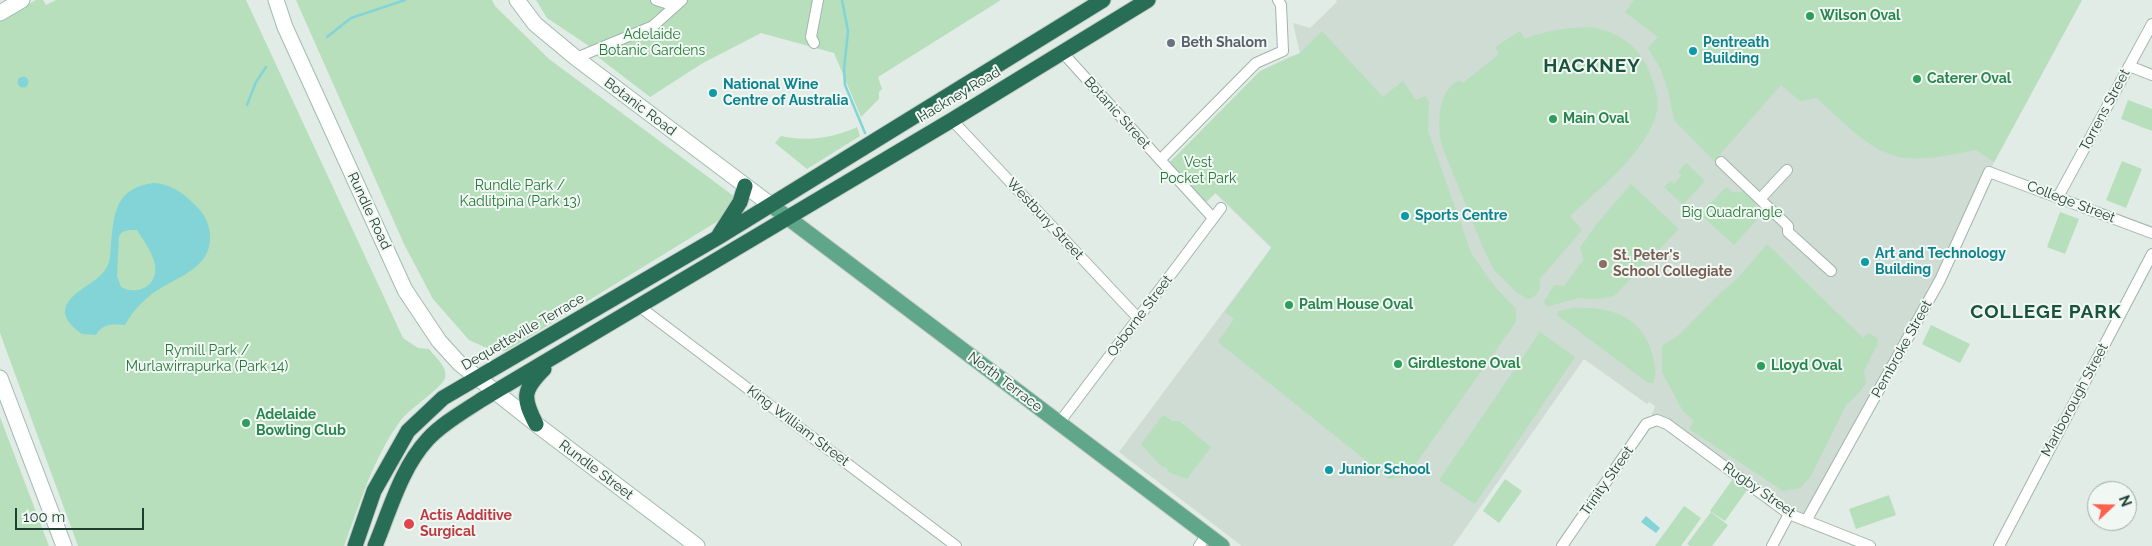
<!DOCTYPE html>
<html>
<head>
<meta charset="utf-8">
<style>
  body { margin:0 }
  #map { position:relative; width:2152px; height:546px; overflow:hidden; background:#e0ece5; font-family:Raleway,sans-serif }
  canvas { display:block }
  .north { position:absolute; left:2087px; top:481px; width:50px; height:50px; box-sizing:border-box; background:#f1f8f3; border:1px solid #9daea6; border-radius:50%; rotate:69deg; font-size:14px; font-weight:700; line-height:20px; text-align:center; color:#1f3e32 }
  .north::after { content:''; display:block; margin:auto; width:18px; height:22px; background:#fe614c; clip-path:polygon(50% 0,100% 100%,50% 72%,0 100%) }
  .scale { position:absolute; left:15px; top:508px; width:129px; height:22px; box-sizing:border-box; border:2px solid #1f3e32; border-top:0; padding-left:6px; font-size:15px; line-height:18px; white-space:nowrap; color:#1f3e32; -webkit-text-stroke:4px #f1f8f3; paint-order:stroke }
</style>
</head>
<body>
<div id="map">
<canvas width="2152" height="546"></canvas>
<div class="north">N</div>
<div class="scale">100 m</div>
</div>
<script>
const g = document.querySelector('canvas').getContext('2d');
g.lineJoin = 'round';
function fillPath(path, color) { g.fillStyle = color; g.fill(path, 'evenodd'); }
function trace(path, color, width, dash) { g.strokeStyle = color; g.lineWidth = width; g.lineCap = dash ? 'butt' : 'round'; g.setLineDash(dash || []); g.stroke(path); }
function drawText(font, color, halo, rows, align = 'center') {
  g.font = font + ' Raleway,sans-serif'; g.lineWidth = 4; g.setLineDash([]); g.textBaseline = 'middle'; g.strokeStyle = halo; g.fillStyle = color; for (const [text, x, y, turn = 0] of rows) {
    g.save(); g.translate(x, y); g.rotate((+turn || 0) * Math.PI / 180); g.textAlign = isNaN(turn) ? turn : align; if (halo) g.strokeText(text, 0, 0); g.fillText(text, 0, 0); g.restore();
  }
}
fillPath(new Path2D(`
  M 1336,0 L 2082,0 L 1989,172 L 1940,280 L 1806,521 L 1651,417 L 1655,406 L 1649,402 L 1647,404 L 1584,359 L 1453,546 L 1242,546 L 1119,452 L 1271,248 L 1215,193 L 1230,179 L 1193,140 L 1260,71 L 1291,56 L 1300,54 L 1293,23 L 1310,28 L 1337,2 Z`), '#cedcd4');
fillPath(new Path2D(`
  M 36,0 L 43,0 L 46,5 L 56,0 L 246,0 L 403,338 L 418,348 L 429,349 C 435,357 448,367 445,378 C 443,387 409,409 401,420 C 373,458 360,503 344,546 L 78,546 L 0,333 L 0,20 Z
  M 296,0 L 492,0 L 495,6 L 549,59 L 735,197 L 727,212 L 718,221 L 506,351 L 491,350 L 469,340 L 433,299 L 404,244 Z
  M 536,0 L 1001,0 L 878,77 L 882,89 L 879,92 L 879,99 L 861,117 L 834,53 L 761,33 L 703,63 L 650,97 L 594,54 L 592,48 L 547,18 Z
  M 1634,0 L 2082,0 L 1994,162 L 1976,150 C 1953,154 1919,163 1896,156 C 1865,148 1840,118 1816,98 L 1800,101 L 1781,85 L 1714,161 L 1674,120 L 1668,90 L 1660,68 L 1648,48 L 1658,37 L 1625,12 Z
  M 1591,27 C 1617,32 1638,44 1649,71 C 1653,82 1660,98 1657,111 C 1648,151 1599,189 1570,216 L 1582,230 L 1539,280 L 1540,289 L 1534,297 L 1527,299 L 1515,291 L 1494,270 L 1484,250 L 1442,146 C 1437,124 1437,92 1459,80 L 1463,83 L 1499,54 L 1495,47 L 1520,31 L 1525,39 C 1546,30 1568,28 1591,27 Z
  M 1322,31 L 1383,97 L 1403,81 L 1416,100 L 1425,96 L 1429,102 L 1428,131 L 1472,255 L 1495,287 L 1516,309 L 1516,322 L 1407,476 L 1389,479 L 1218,342 L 1234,319 L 1225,312 L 1272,247 L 1216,193 L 1218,191 L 1205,203 L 1168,164 L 1259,72 L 1300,53 Z
  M 2128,100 L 2152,109 L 2152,131 L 2121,119 Z
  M 857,127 L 860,136 L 807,169 L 775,143 L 781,136 C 806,142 834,138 857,127 Z
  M 2122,161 L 2142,169 L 2126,208 L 2106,200 Z
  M 1686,163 L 1705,181 L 1683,205 L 1664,187 L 1670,181 L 1674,184 L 1682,175 L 1678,172 Z
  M 1631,184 L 1679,229 L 1614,296 L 1598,299 L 1578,298 L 1550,306 L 1546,305 L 1544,302 L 1554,285 L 1564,286 L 1584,259 L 1580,248 L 1595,226 Z
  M 1726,187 L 1732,192 C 1743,191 1750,193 1755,204 L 1755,210 L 1761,215 L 1734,245 L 1703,217 L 1702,213 Z
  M 2060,212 L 2079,219 L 2065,254 L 2047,247 Z
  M 1767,244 L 1863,338 L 1869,333 L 1877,338 L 1878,343 L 1864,371 L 1866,383 L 1859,393 L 1846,405 L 1811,476 L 1800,488 L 1783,491 L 1689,429 L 1694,421 L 1683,411 L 1662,372 L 1662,346 L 1680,334 L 1718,295 L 1738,278 Z
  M 1572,308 C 1609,306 1643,315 1653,357 C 1655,365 1657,375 1653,383 L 1648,383 L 1557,315 L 1559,311 Z
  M 1931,325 L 1970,344 L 1960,363 L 1922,344 Z
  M 1540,332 L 1575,357 L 1475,504 L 1439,480 Z
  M 1163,415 L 1172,421 L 1179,421 L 1211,447 L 1187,479 L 1168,472 L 1167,468 L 1161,466 L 1141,444 Z
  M 0,417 L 49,546 L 0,546 Z
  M 1505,479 L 1522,491 L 1499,523 L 1483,511 Z
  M 1732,480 L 1747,490 L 1725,521 L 1710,511 Z
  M 1889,495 L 1896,515 L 1856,529 L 1849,509 Z
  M 1684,506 L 1701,518 L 1681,546 L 1655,546 Z
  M 1711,512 L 1728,525 L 1712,546 L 1690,546 L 1687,544 Z`), '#b7dfbc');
fillPath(new Path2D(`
  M17.5 82a5.5 5.5 0 1 1 11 0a5.5 5.5 0 1 1-11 0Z
  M 153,183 C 173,184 186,195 199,209 C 206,217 210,226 210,237 C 211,268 177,277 156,291 C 143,300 132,312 125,325 C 112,324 103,323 96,335 L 82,334 C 75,329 64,320 65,310 C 69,291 95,285 105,270 C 111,262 110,254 111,244 C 114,212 116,188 153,183 ZM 129,230 L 137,230 C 143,240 151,250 154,261 C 161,283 140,297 121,287 L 117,276 L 119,236 L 122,232 Z
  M 1646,516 L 1660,528 L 1656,533 L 1641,522 Z`), '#83d4d6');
trace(new Path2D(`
  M 842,0 L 848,31 L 844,70 L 845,85 L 865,133
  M 327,37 L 351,18 L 405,0
  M 247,105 L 256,82 L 266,67`), '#83d4d6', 2.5);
const street = new Path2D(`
  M 656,0 L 669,4 L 680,2
  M 814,43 L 811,37 L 818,0
  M 1062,52 L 1213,218
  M 576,58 L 653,26 L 682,0
  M 2129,66 L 2152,75
  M 952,120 L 1138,318
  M 1160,160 L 1256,63 L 1283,51 L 1281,5 L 1278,0
  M 1721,162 L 1788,226 L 1788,232 L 1831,271
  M 2058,197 L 2152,24
  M 1760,199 L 1787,170
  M 640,307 L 956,546
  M 1059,423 L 1221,208
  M 1806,521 L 1940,280 L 1989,172 L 2152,233
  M 1199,546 L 1207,535
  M 1562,546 L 1646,424 L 1657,420 L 1667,424 L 1789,514 L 1870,546
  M 1772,546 L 1789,514
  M 1999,546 L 2152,254`);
const secondary = new Path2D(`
  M 276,0 L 285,27 L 405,290 L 439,341 L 459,363 L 536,424 L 697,546
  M 517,0 L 535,24 L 576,58 L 771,205
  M 0,13 L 22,0
  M 0,378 L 64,546`);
const primary = new Path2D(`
  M 771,205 L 1222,546`);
const highway = new Path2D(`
  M 719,235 L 740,202 L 745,186
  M 536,424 C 522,397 523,390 544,369
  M 355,546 L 374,491 L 408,431 L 443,398 L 717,238 L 1103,0
  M 375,546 C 390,510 401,468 428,439 C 443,423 463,412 481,400 L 952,120 L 1148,0`);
trace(street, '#a2b4ac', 12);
trace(secondary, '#a0bcaf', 17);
trace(primary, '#c0c9c6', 17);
trace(highway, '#c0c9c6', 17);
trace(street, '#fff', 10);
trace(secondary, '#fff', 15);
trace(primary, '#60a68b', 15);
trace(highway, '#286d56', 15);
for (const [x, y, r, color] of [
  [1810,16,5,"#2e9e5b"],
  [1171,43,5,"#6b7280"],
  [1693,51,5,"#0f9aa8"],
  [1917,79,5,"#2e9e5b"],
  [713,93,5,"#0f9aa8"],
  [1553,119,5,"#2e9e5b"],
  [1405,216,5,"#0f9aa8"],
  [1865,262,5,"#0f9aa8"],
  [1603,264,5,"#8d6e63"],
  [1289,305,5,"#2e9e5b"],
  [1398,364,5,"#2e9e5b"],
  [1761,366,5,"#2e9e5b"],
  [246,423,5,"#2e9e5b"],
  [1329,470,5,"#0f9aa8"],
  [409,524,6,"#e0444e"]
]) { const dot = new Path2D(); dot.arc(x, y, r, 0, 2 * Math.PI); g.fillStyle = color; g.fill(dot); trace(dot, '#f1f8f3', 2); }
drawText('bold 14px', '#27864d', '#f1f8f3', [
  ["Wilson Oval",1820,16],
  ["Caterer Oval",1927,79],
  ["Main Oval",1563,119],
  ["Palm House Oval",1299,305],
  ["Girdlestone Oval",1408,364],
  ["Lloyd Oval",1771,366],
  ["Adelaide",256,415],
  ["Bowling Club",256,431]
], 'left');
drawText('14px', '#26783b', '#f1f8f3', [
  ["Adelaide",652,35],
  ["Botanic Gardens",652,51],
  ["Vest",1198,163],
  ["Pocket Park",1198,179],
  ["Rundle Park /",520,186],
  ["Kadlitpina (Park 13)",520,202],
  ["Big Quadrangle",1732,213],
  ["Rymill Park /",207,351],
  ["Murlawirrapurka (Park 14)",207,367]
]);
drawText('bold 14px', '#5b616d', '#f1f8f3', [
  ["Beth Shalom",1181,43]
], 'left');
drawText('bold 14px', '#0d838f', '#f1f8f3', [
  ["Pentreath",1703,43],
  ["Building",1703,59],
  ["National Wine",723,85],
  ["Centre of Australia",723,101],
  ["Sports Centre",1415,216],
  ["Art and Technology",1875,254],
  ["Building",1875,270],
  ["Junior School",1339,470]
], 'left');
drawText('14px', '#1f3e32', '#f1f8f3', [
  ["Hackney Road",959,95,-31],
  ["Botanic Road",640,107,37],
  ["Torrens Street",2105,110,-62],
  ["Botanic Street",1117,113,48],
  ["College Street",2071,202,21],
  ["Rundle Road",369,211,65],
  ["Westbury Street",1045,219,47],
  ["Osborne Street",1140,316,-53],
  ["Dequetteville Terrace",523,332,-30],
  ["Pembroke Street",1902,349,-61],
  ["North Terrace",1005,382,37],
  ["Marlborough Street",2075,400,-62],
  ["King William Street",798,426,37],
  ["Rundle Street",596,470,37],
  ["Trinity Street",1607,481,-55],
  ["Rugby Street",1759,490,35]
]);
drawText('bold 14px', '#785e54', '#f1f8f3', [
  ["St. Peter's",1613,256],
  ["School Collegiate",1613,272]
], 'left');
drawText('bold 14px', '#be3a42', '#f1f8f3', [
  ["Actis Additive",420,516],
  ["Surgical",420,532]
], 'left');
g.letterSpacing = '1px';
drawText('bold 19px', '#19523d', '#f1f8f3', [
  ["HACKNEY",1592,66],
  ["COLLEGE PARK",2046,312]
]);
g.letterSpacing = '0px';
</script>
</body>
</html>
